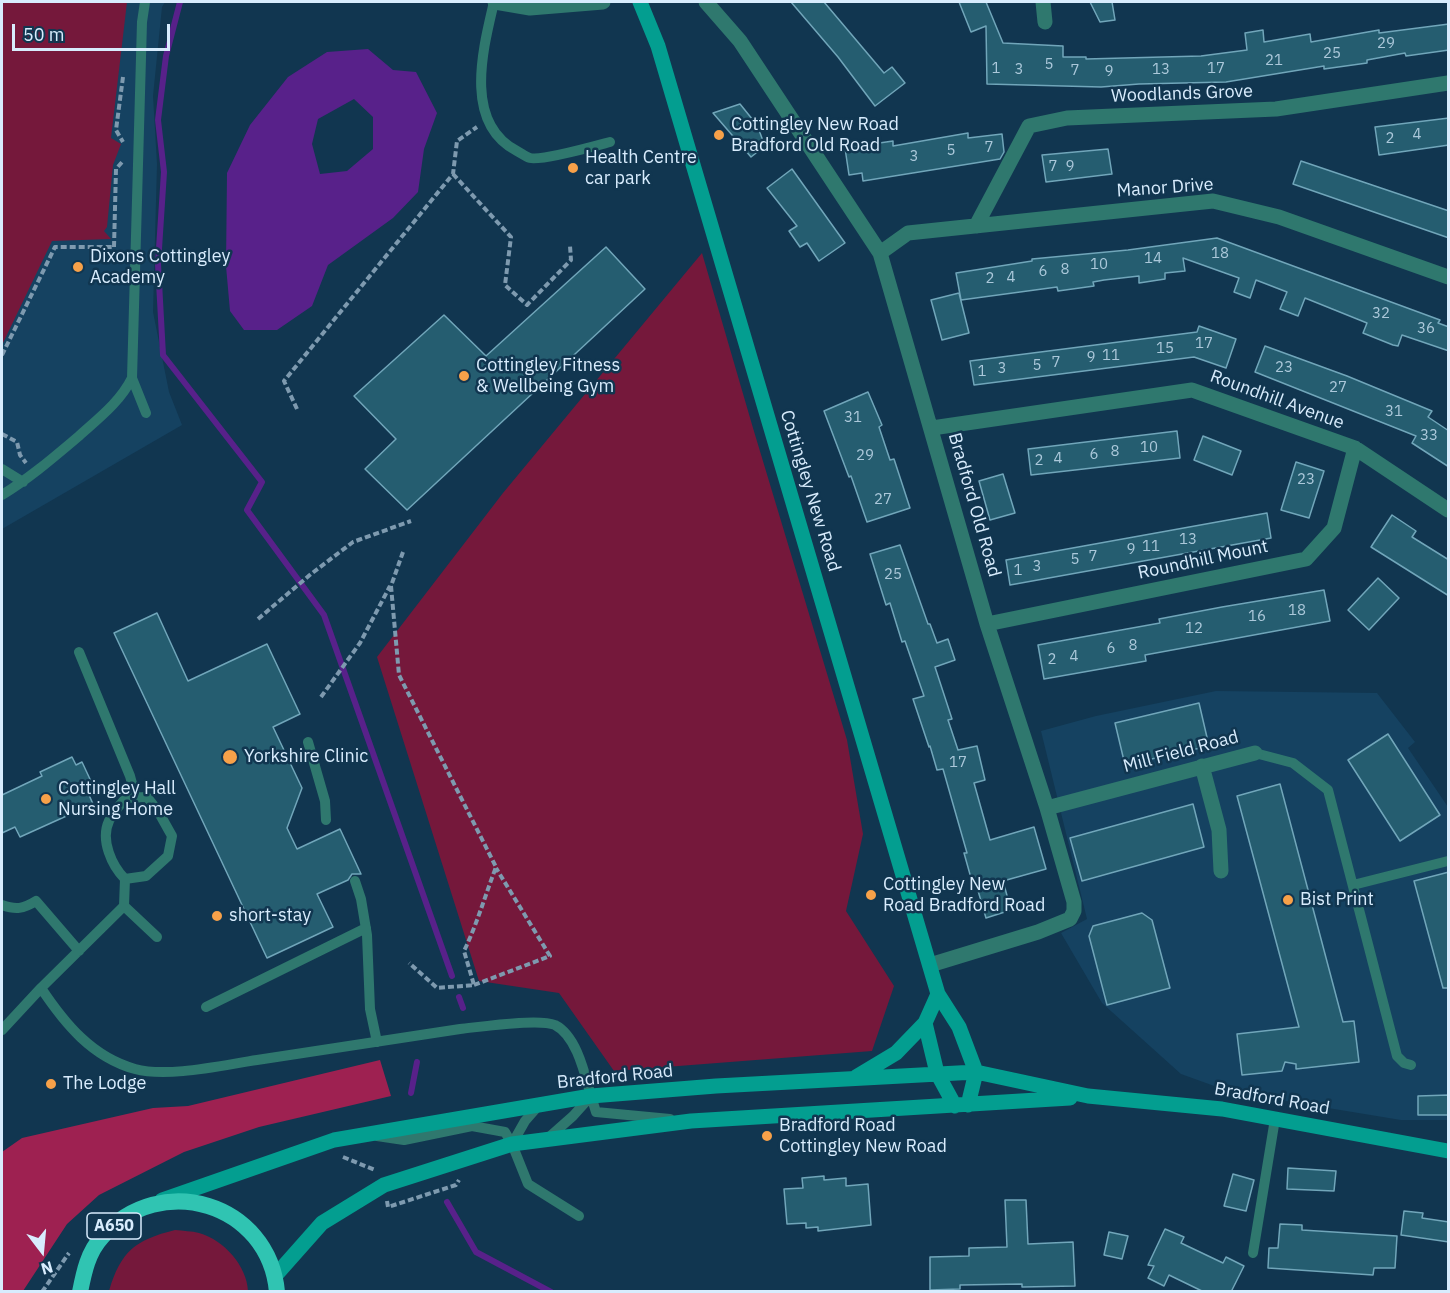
<!DOCTYPE html>
<html>
<head>
<meta charset="utf-8">
<style>
  body { margin:0 }
  #map { position:relative; width:1450px; height:1293px; overflow:hidden; background:#113650; font-family:"IBM Plex Sans",sans-serif }
  canvas { display:block }
  .frame { position:absolute; inset:0; border:3px solid #d8ecfd; pointer-events:none }
  .north { position:absolute; left:12px; top:1221px; width:60px; height:60px; -webkit-text-stroke:4px #113650; paint-order:stroke; rotate:164deg; font-size:16px; font-weight:700; line-height:24px; text-align:center; color:#d8ecfd }
  .north::after { content:''; display:block; margin:auto; width:21px; height:27px; background:#d8ecfd; clip-path:polygon(50% 0,100% 100%,50% 72%,0 100%) }
  .scale { position:absolute; left:12px; top:24px; width:158px; height:27px; box-sizing:border-box; border:3px solid #d8ecfd; border-top:0; padding-left:8px; font-size:18px; line-height:21px; white-space:nowrap; color:#d8ecfd; -webkit-text-stroke:4px #113650; paint-order:stroke }
</style>
</head>
<body>
<div id="map">
<canvas width="1450" height="1293"></canvas>
<div class="frame"></div>
<div class="north">N</div>
<div class="scale">50 m</div>
</div>
<script>
const g = document.querySelector('canvas').getContext('2d');
g.lineJoin = 'round';
function fillPath(path, color) { g.fillStyle = color; g.fill(path, 'evenodd'); }
function trace(path, color, width, dash) { g.strokeStyle = color; g.lineWidth = width; g.lineCap = dash ? 'butt' : 'round'; g.setLineDash(dash || []); g.stroke(path); }
function drawText(font, color, halo, rows, align = 'center') {
  g.font = font + ' "IBM Plex Sans",sans-serif'; g.lineWidth = 5; g.setLineDash([]); g.textBaseline = 'middle'; g.strokeStyle = halo; g.fillStyle = color; for (const [text, x, y, turn = 0] of rows) {
    g.save(); g.translate(x, y); g.rotate((+turn || 0) * Math.PI / 180); g.textAlign = isNaN(turn) ? turn : align; if (halo) g.strokeText(text, 0, 0); g.fillText(text, 0, 0); g.restore();
  }
}
fillPath(new Path2D(`
  M 2,2 L 165,2 L 162,7 L 153,96 L 157,164 L 153,312 L 169,392 L 182,425 L 2,529 Z
  M 1216,691 L 1377,693 L 1415,742 L 1408,748 L 1448,807 L 1448,1120 L 1401,1120 L 1231,1092 L 1181,1074 L 1102,1003 L 1061,933 L 1087,919 L 1041,731 L 1096,716 Z`), '#154261');
fillPath(new Path2D(`
  M 2,2 L 127,2 L 111,138 L 121,144 L 113,165 L 107,227 L 104,231 L 111,239 L 52,241 L 2,345 Z
  M 702,253 L 753,428 L 847,740 L 863,834 L 846,911 L 894,986 L 872,1051 L 614,1071 L 559,993 L 479,981 L 377,657 L 503,493 Z
  M 175,1230 C 183,1231 192,1231 199,1233 C 224,1240 247,1266 248,1291 L 109,1291 C 121,1251 135,1240 175,1230 Z`), '#75183b');
fillPath(new Path2D(`
  M 380,1060 L 391,1096 L 259,1127 L 184,1152 L 99,1195 L 67,1224 L 23,1291 L 2,1291 L 2,1152 L 22,1138 L 153,1108 L 188,1106 Z`), '#9e2151');
fillPath(new Path2D(`
  M 368,49 L 393,70 L 416,72 L 437,113 L 424,149 L 418,192 L 393,218 L 328,265 L 312,306 L 277,330 L 244,330 L 230,311 L 226,266 L 227,173 L 250,125 L 288,77 L 327,52 ZM 354,99 L 373,117 L 373,149 L 347,171 L 320,174 L 312,144 L 318,119 Z`), '#58218a');
trace(new Path2D(`
  M 180,2 L 166,56 L 158,120 L 164,172 L 158,264 L 163,355 L 262,482 L 247,510 L 324,615 L 452,976
  M 459,997 L 463,1008
  M 411,1093 L 417,1062
  M 447,1202 L 476,1252 L 551,1292`), '#58218a', 6);
const building = new Path2D(`
  M 791,2 L 824,2 L 884,73 L 892,67 L 905,83 L 875,106 L 838,57 Z
  M 959,2 L 986,2 L 1003,43 L 1063,46 L 1063,57 L 1086,57 L 1086,59 L 1201,56 L 1247,50 L 1245,33 L 1263,30 L 1264,42 L 1310,34 L 1311,42 L 1379,30 L 1379,33 L 1449,24 L 1449,50 L 1406,56 L 1405,53 L 1367,60 L 1367,63 L 1324,69 L 1324,66 L 1226,82 L 1139,84 L 1101,87 L 987,84 L 986,26 L 971,32 Z
  M 1090,2 L 1112,2 L 1115,20 L 1100,22 Z
  M 740,104 L 757,125 L 765,146 L 751,157 L 713,113 Z
  M 1449,118 L 1449,145 L 1379,155 L 1375,127 Z
  M 968,133 L 968,138 L 1002,134 L 1004,152 L 1000,159 L 863,181 L 862,173 L 849,175 L 845,148 L 893,141 L 893,146 Z
  M 1108,149 L 1112,174 L 1046,182 L 1042,155 Z
  M 1301,161 L 1449,211 L 1449,238 L 1293,184 Z
  M 792,169 L 845,243 L 819,261 L 807,243 L 800,247 L 789,231 L 797,226 L 767,188 Z
  M 1217,238 L 1440,320 L 1438,323 L 1449,327 L 1449,351 L 1402,335 L 1398,346 L 1393,345 L 1363,333 L 1367,323 L 1305,298 L 1298,316 L 1280,309 L 1287,292 L 1256,280 L 1250,298 L 1234,292 L 1239,278 L 1183,258 L 1185,271 L 1165,273 L 1165,279 L 1139,283 L 1139,276 L 1104,280 L 1093,282 L 1094,286 L 1058,291 L 1057,287 L 961,300 L 956,273 L 1032,261 L 1032,259 L 1128,250 Z
  M 606,247 L 645,289 L 407,510 L 365,469 L 396,439 L 354,396 L 444,315 L 486,356 Z
  M 959,293 L 969,333 L 942,340 L 931,300 Z
  M 1199,326 L 1236,339 L 1226,368 L 1194,357 L 974,385 L 970,361 L 1197,332 Z
  M 1265,346 L 1347,376 L 1432,411 L 1428,417 L 1449,431 L 1449,467 L 1412,443 L 1416,436 L 1255,372 Z
  M 868,392 L 882,425 L 879,427 L 890,460 L 894,459 L 910,508 L 867,522 L 851,476 L 849,477 L 824,411 Z
  M 1177,431 L 1180,458 L 1031,475 L 1028,449 Z
  M 1203,436 L 1241,451 L 1232,475 L 1194,460 Z
  M 1296,462 L 1324,471 L 1309,518 L 1281,510 Z
  M 1003,474 L 1015,513 L 990,520 L 979,481 Z
  M 1267,513 L 1271,538 L 1010,585 L 1006,560 Z
  M 1392,515 L 1416,531 L 1412,537 L 1449,560 L 1449,596 L 1371,547 Z
  M 900,545 L 928,624 L 930,624 L 937,643 L 948,639 L 955,660 L 935,667 L 952,719 L 948,720 L 958,750 L 977,746 L 985,780 L 974,783 L 990,840 L 1034,827 L 1046,869 L 1003,881 L 1011,910 L 986,918 L 974,877 L 971,878 L 964,853 L 967,853 L 943,769 L 937,770 L 930,746 L 929,747 L 913,699 L 924,696 L 905,641 L 902,642 L 890,603 L 886,605 L 870,554 Z
  M 1378,578 L 1399,598 L 1369,630 L 1348,610 Z
  M 1324,590 L 1330,621 L 1145,655 L 1146,661 L 1044,679 L 1038,645 L 1160,623 L 1159,619 L 1222,607 Z
  M 157,613 L 188,681 L 267,644 L 300,714 L 273,727 L 302,788 L 287,828 L 297,849 L 340,829 L 361,874 L 352,874 L 348,880 L 317,894 L 333,927 L 267,958 L 114,633 Z
  M 1199,703 L 1209,746 L 1125,765 L 1115,723 Z
  M 1388,734 L 1440,815 L 1400,841 L 1348,760 Z
  M 72,757 L 76,765 L 82,762 L 96,792 L 89,795 L 93,804 L 20,837 L 15,827 L 2,833 L 2,795 L 42,776 L 40,772 Z
  M 1280,784 L 1343,1022 L 1354,1021 L 1359,1062 L 1296,1069 L 1296,1064 L 1285,1062 L 1282,1071 L 1242,1075 L 1237,1034 L 1299,1027 L 1237,796 Z
  M 1193,804 L 1204,847 L 1082,881 L 1070,838 Z
  M 1449,872 L 1449,988 L 1443,988 L 1414,881 Z
  M 1142,913 L 1152,920 L 1170,988 L 1107,1005 L 1089,936 L 1093,926 Z
  M 1449,1095 L 1449,1115 L 1418,1115 L 1418,1096 Z
  M 1288,1168 L 1336,1171 L 1334,1191 L 1287,1189 Z
  M 1233,1174 L 1254,1180 L 1246,1211 L 1224,1206 Z
  M 824,1176 L 824,1180 L 846,1178 L 846,1186 L 868,1184 L 871,1225 L 818,1231 L 818,1227 L 806,1228 L 806,1223 L 787,1224 L 784,1189 L 803,1188 L 802,1178 Z
  M 1005,1200 L 1026,1200 L 1028,1244 L 1073,1242 L 1075,1286 L 1022,1287 L 1022,1284 L 960,1285 L 960,1289 L 930,1290 L 930,1257 L 969,1256 L 969,1248 L 1007,1247 Z
  M 1404,1211 L 1423,1213 L 1422,1218 L 1449,1222 L 1449,1242 L 1401,1235 Z
  M 1280,1224 L 1302,1225 L 1302,1230 L 1397,1236 L 1395,1268 L 1374,1268 L 1373,1275 L 1268,1268 L 1269,1248 L 1278,1248 Z
  M 1165,1229 L 1184,1237 L 1181,1243 L 1223,1263 L 1226,1257 L 1244,1266 L 1231,1292 L 1204,1292 L 1169,1275 L 1164,1286 L 1148,1278 L 1154,1266 L 1148,1265 Z
  M 1109,1232 L 1128,1236 L 1122,1259 L 1104,1255 Z`);
fillPath(building, '#255d70');
trace(building, '#71a6ba', 1.5);
trace(new Path2D(`
  M 123,77 L 116,130 L 123,142
  M 453,174 L 511,237 L 505,285 L 527,305 L 571,260 L 570,246
  M 114,247 L 116,169 L 123,161
  M 2,355 L 55,247 L 114,247
  M 297,409 L 284,381 L 453,174 L 457,141 L 477,127
  M 2,434 L 17,442 L 20,455 L 26,463
  M 403,552 L 391,586 L 399,675 L 496,867 C 485,896 477,924 464,951 L 474,985 L 437,988 L 409,963
  M 258,619 L 311,574 L 353,542 L 411,521
  M 321,697 L 360,643 L 390,586
  M 474,985 L 550,956 L 496,868
  M 343,1157 L 375,1170
  M 387,1201 L 388,1207 L 456,1185 L 459,1180
  M 42,1292 L 69,1253`), '#7e9aaf', 4, [6, 3]);
trace(new Path2D(`
  M 494,2 C 483,49 463,123 517,151 C 521,153 526,157 530,158 C 542,161 595,146 610,142
  M 132,378 L 146,413
  M 2,469 L 23,482
  M 2,495 C 30,478 54,457 79,436 C 99,418 120,402 132,378 L 142,22 L 145,2
  M 79,652 L 130,776 L 136,798
  M 308,742 L 325,801 L 326,820
  M 1255,753 L 1293,763 L 1328,790 L 1397,1056 L 1404,1063 L 1411,1065
  M 147,797 L 158,811 L 172,836 L 168,856 L 146,876 L 125,879 C 112,866 100,840 109,821 C 113,812 120,805 126,798 Z
  M 125,879 L 124,906 L 41,988 C 65,1024 92,1057 135,1069 C 168,1078 223,1065 257,1060 C 325,1050 392,1039 460,1029 C 480,1027 538,1018 555,1025 C 577,1036 585,1075 591,1096
  M 355,881 L 361,899 L 367,935 L 370,1009 L 377,1042
  M 1353,885 L 1448,861
  M 2,905 C 16,910 23,909 36,901 L 79,951
  M 124,906 L 157,937
  M 206,1007 L 366,928
  M 2,1030 L 41,988
  M 377,1136 L 404,1140 L 472,1126 L 505,1132 L 512,1144 L 525,1121 L 539,1105
  M 547,1139 L 573,1116 L 591,1096 L 596,1112 L 670,1119
  M 512,1144 L 528,1184 L 579,1216
  M 1253,1253 L 1275,1119`), '#2f786e', 10);
trace(new Path2D(`
  M 495,2 L 530,8 L 603,2
  M 706,2 L 740,41 L 880,253 L 987,624 L 1047,808 L 1074,902 L 1074,911 L 1070,919 L 1038,932 L 930,965
  M 1043,2 L 1045,22
  M 976,226 L 1029,126 L 1067,118 L 1276,109 L 1448,83
  M 880,253 L 908,233 L 1213,201 L 1279,217 L 1448,277
  M 932,428 L 1192,390 L 1355,448 L 1448,510
  M 987,624 L 1306,559 L 1334,528 L 1355,448
  M 1202,766 L 1219,830 L 1221,871
  M 1047,808 L 1255,753`), '#2f786e', 15);
trace(new Path2D(`
  M 640,2 L 658,46 L 938,994 L 959,1027 L 976,1072 L 968,1105
  M 925,1023 L 937,1073 L 955,1106
  M 856,1077 L 896,1053 L 925,1023 L 938,994
  M 162,1200 L 334,1140 L 591,1096 L 716,1086 L 976,1072 L 1088,1096 L 1222,1109 L 1448,1151
  M 275,1276 L 322,1223 L 384,1185 L 512,1144 L 691,1121 L 1070,1098`), '#039e90', 15);
trace(new Path2D(`
  M 80,1292 C 84,1272 88,1252 102,1237 C 160,1170 269,1203 277,1292`), '#30c4b2', 16);
for (const [x, y, r, color] of [
  [719,135,6,"#f7a149"],
  [573,168,6,"#f7a149"],
  [78,267,6,"#f7a149"],
  [464,376,6,"#f7a149"],
  [230,757,8,"#f7a149"],
  [46,799,6,"#f7a149"],
  [871,895,6,"#f7a149"],
  [1288,900,6,"#f7a149"],
  [217,916,6,"#f7a149"],
  [51,1084,6,"#f7a149"],
  [767,1136,6,"#f7a149"]
]) { const dot = new Path2D(); dot.arc(x, y, r, 0, 2 * Math.PI); g.fillStyle = color; g.fill(dot); trace(dot, '#113650', 2); }
drawText('15px', '#abc8da', null, [
  ["29",1386,44],
  ["25",1332,54],
  ["21",1274,61],
  ["5",1049,65],
  ["1",996,69],
  ["17",1216,69],
  ["3",1019,70],
  ["13",1161,70],
  ["7",1075,71],
  ["9",1109,72],
  ["4",1417,135],
  ["2",1390,139],
  ["7",989,148],
  ["5",951,151],
  ["3",914,157],
  ["7",1053,167],
  ["9",1070,167],
  ["18",1220,254],
  ["14",1153,259],
  ["10",1099,265],
  ["8",1065,270],
  ["6",1043,272],
  ["4",1011,278],
  ["2",990,279],
  ["32",1381,314],
  ["36",1426,329],
  ["17",1204,344],
  ["15",1165,349],
  ["11",1111,356],
  ["9",1091,358],
  ["7",1056,363],
  ["5",1037,366],
  ["23",1284,368],
  ["3",1002,369],
  ["1",982,372],
  ["27",1338,388],
  ["31",1394,412],
  ["31",853,418],
  ["33",1429,436],
  ["10",1149,448],
  ["8",1115,452],
  ["6",1094,455],
  ["29",865,456],
  ["4",1058,459],
  ["2",1039,461],
  ["23",1306,480],
  ["27",883,500],
  ["13",1188,540],
  ["11",1151,547],
  ["9",1131,550],
  ["7",1093,557],
  ["5",1075,560],
  ["3",1037,567],
  ["1",1018,571],
  ["25",893,575],
  ["18",1297,611],
  ["16",1257,617],
  ["12",1194,629],
  ["8",1133,646],
  ["6",1111,649],
  ["4",1074,657],
  ["2",1052,660],
  ["17",958,763]
]);
for (const [x, y, w] of [
  [114,1226,54]
]) { const box = new Path2D(); box.roundRect(x - w / 2, y - 13, w, 26, 4.5); g.fillStyle = '#113650'; g.fill(box); trace(box, '#d8ecfd', 1.5); }
drawText('bold 16px', '#d8ecfd', null, [
  ["A650",114,1226]
]);
drawText('18px', '#d8ecfd', '#113650', [
  ["Woodlands Grove",1182,94,-2],
  ["Manor Drive",1165,188,-4],
  ["Roundhill Avenue",1277,400,20],
  ["Cottingley New Road",810,491,73],
  ["Bradford Old Road",974,505,74],
  ["Roundhill Mount",1203,560,-12],
  ["Mill Field Road",1181,752,-15],
  ["Bradford Road",615,1077,-6],
  ["Bradford Road",1272,1099,10]
]);
drawText('18px', '#d8ecfd', '#113650', [
  ["Cottingley New Road",731,125],
  ["Bradford Old Road",731,146],
  ["Health Centre",585,158],
  ["car park",585,179],
  ["Dixons Cottingley",90,257],
  ["Academy",90,278],
  ["Cottingley Fitness",476,366],
  ["& Wellbeing Gym",476,387],
  ["Yorkshire Clinic",244,757],
  ["Cottingley Hall",58,789],
  ["Nursing Home",58,810],
  ["Cottingley New",883,885],
  ["Road Bradford Road",883,906],
  ["Bist Print",1300,900],
  ["short-stay",229,916],
  ["The Lodge",63,1084],
  ["Bradford Road",779,1126],
  ["Cottingley New Road",779,1147]
], 'left');
</script>
</body>
</html>
